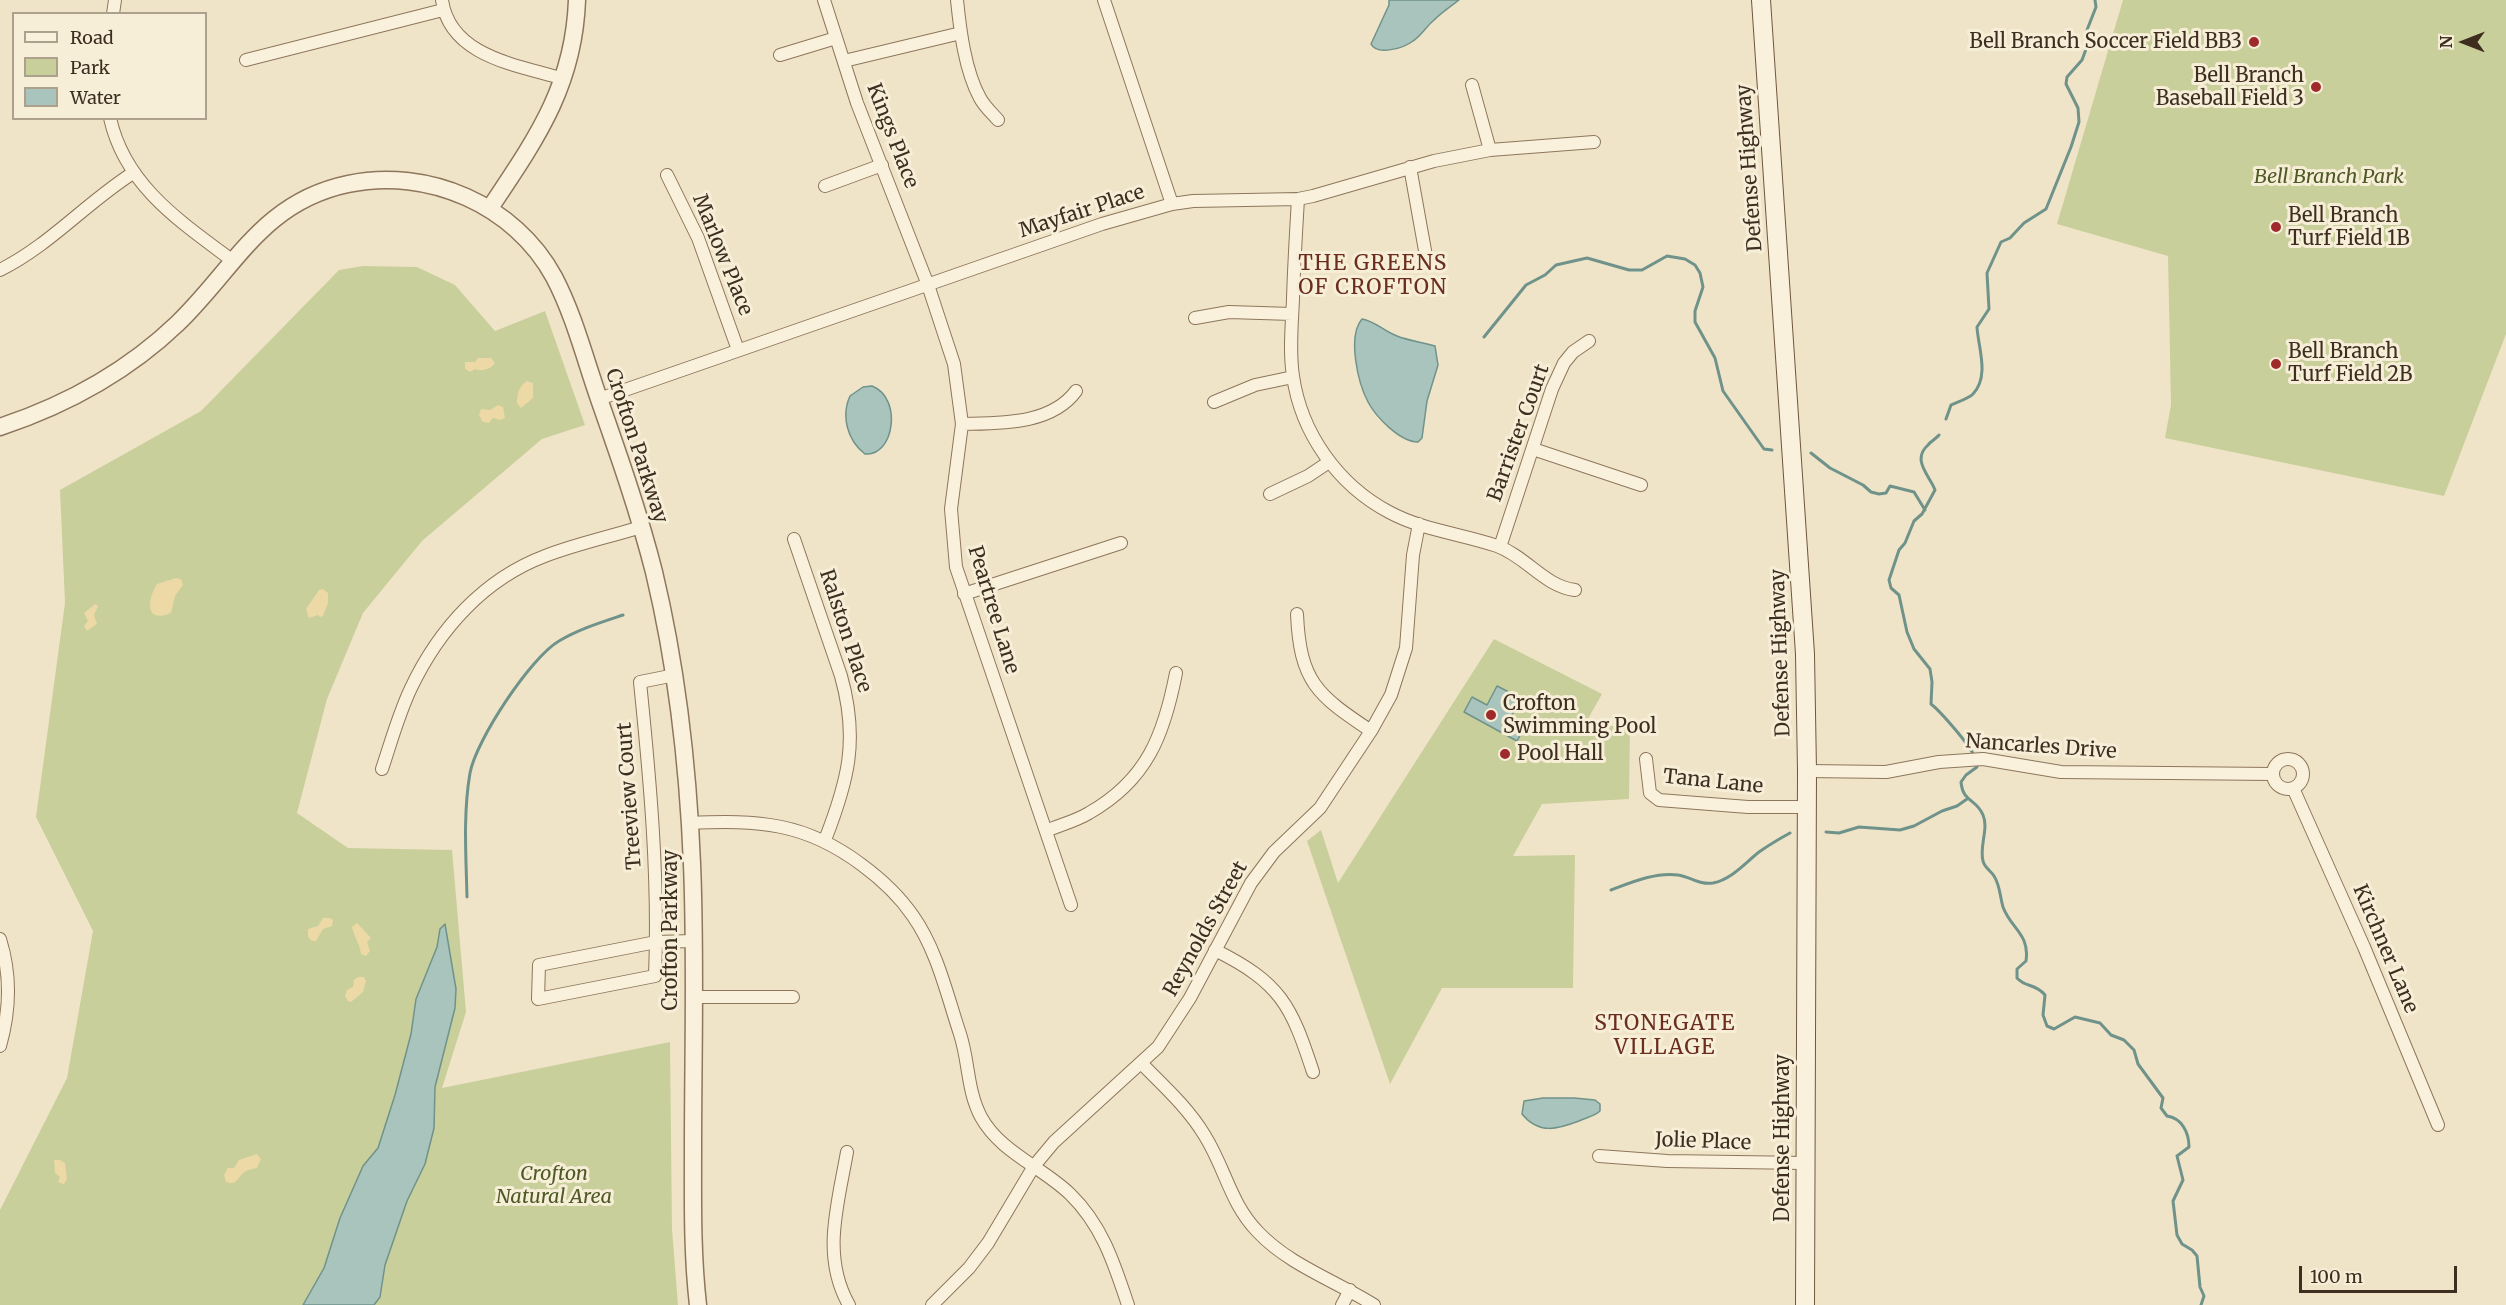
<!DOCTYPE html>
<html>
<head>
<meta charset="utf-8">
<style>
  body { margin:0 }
  #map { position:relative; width:2506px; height:1305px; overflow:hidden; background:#f0e4c8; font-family:Merriweather,serif }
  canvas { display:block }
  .legend { position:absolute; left:12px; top:12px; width:195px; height:108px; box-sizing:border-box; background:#f7eed8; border:2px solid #ada18e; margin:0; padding:8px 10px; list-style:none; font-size:18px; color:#3d2e20 }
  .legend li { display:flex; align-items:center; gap:12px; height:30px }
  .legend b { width:30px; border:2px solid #ada18e }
  .north { position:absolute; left:2434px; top:12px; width:60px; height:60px; -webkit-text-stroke:4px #f7eed8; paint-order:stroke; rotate:270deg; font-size:16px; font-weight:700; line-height:24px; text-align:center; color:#3d2e20 }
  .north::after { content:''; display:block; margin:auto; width:21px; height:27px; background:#3d2e20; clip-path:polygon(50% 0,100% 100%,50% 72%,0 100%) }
  .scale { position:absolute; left:2299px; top:1266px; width:158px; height:27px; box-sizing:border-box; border:3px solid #3d2e20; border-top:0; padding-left:8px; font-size:18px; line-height:21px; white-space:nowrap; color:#3d2e20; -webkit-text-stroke:4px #f7eed8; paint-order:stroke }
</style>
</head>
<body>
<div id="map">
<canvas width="2506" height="1305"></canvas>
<ul class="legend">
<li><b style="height:8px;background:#faf1dc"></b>Road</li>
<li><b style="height:16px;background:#c9cf9b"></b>Park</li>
<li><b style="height:16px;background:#a9c4bc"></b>Water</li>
</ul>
<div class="north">N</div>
<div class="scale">100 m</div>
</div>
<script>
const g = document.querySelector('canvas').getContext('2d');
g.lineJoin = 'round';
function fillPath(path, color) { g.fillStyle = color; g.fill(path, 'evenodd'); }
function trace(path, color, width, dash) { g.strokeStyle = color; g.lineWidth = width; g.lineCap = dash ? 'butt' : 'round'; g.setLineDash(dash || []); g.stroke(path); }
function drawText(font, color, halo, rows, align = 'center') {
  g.font = font + ' Merriweather,serif'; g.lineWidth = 6; g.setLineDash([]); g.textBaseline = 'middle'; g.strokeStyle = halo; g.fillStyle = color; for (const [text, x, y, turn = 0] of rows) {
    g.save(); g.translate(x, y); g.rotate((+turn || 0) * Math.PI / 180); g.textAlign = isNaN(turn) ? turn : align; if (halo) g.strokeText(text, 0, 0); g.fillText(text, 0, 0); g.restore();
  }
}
fillPath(new Path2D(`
  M 2123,0 L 2506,0 L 2506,334 L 2444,496 L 2165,438 L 2171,405 L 2168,256 L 2057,224 Z
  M 363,266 L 417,267 L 455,285 L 495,331 L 545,311 L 585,425 L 542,439 L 422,541 L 363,613 L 327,699 L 297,813 L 348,848 L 452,850 L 466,1012 L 442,1088 L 670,1042 L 672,1229 L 678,1305 L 0,1305 L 0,1210 L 67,1078 L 93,931 L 36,817 L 65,603 L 60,490 L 201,411 L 339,270 Z
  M 1494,639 L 1602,694 L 1584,726 L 1630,726 L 1629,799 L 1542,804 L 1513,856 L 1575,855 L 1573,988 L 1442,988 L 1390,1084 L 1307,841 L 1321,830 L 1338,883 Z`), '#c9cf9b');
fillPath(new Path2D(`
  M 478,358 L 491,358 L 495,363 C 491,369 482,372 475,369 L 470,372 L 465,369 L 465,362 L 475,362 Z
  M 527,381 L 533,383 L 533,398 L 521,408 L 517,403 C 517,394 519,386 527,381 Z
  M 498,405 L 503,407 L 505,418 L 500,420 L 493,418 L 489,423 L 483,422 L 479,415 L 481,409 L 490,410 Z
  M 176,578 L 181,579 L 183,585 L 175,596 L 171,613 C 145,624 147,600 157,584 Z
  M 323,589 L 328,593 L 328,603 L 323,616 L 320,617 L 318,615 L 309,618 L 306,609 L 319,590 Z
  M 95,604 L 98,606 L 94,615 L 97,624 L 87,631 L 84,626 L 88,621 L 84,613 Z
  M 323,918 L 330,918 L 333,920 L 332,926 L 323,929 L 316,941 L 312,941 L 308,937 L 308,929 L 318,926 Z
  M 357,923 L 371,938 L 367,942 L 370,951 L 366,956 L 361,954 C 360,944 354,937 352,927 Z
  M 358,977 L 364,977 L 366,981 L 363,992 L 351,1002 L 348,1001 L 345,996 L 347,990 L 353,987 L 354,980 Z
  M 257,1154 L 261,1159 L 257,1168 C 252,1169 246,1170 242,1174 C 236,1181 236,1185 226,1182 L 224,1175 L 228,1168 L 234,1168 L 239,1160 Z
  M 54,1160 L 60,1160 L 65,1163 L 67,1179 L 64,1184 L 58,1182 L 60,1177 L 55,1173 Z`), '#ecd9a5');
const water = new Path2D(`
  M 1389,0 L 1459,0 C 1450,7 1441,13 1433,21 C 1426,27 1421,36 1413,41 C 1404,48 1377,56 1371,44 L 1389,5 Z
  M 1362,319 C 1375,321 1385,332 1397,336 C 1409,341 1423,342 1435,346 L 1438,365 L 1427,401 L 1422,438 L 1418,442 C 1400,442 1376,417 1368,402 C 1358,383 1347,336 1362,319 Z
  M 872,386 C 903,398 894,457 865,454 C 847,440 841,416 850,396 L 863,387 Z
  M 1497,686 L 1521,698 L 1511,717 L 1526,725 L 1517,741 L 1464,712 L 1472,697 L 1487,705 Z
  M 445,924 L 456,989 L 455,1008 L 435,1087 L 434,1128 L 425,1164 L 407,1201 L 385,1265 L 380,1297 L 374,1305 L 303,1305 L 324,1268 L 340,1218 L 363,1166 L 378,1148 L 395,1095 L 411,1034 L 416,999 L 437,947 L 440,929 Z
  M 1574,1098 L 1595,1100 L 1600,1104 L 1600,1111 C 1593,1117 1587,1117 1579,1121 C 1558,1129 1539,1135 1522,1114 L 1524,1101 L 1543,1098 Z`);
fillPath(water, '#a9c4bc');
trace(water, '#6f938a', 1.5);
trace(new Path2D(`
  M 1484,337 L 1526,285 L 1545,275 L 1556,265 L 1587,258 L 1629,270 L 1642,270 L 1667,256 L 1685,259 L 1695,265 L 1700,273 L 1703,287 L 1695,311 L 1695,322 L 1715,358 L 1723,391 L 1764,449 L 1772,450
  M 1946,419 L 1951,405 C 1957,402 1968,399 1973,394 C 1990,376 1978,347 1977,327 L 1989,309 L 1987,273 L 2001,242 L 2010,238 L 2024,223 L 2046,209 L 2071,147 L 2079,122 L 2078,108 L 2066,84 L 2067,77 L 2082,60 L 2088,44 L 2087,30 L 2096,7 L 2095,0
  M 1939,435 C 1936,439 1931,441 1928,445 C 1911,460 1930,476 1935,490 L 1922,514 L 1914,521 L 1905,543 L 1899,550 L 1889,580 L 1891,588 L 1899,595 L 1907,632 L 1914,649 L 1930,669 L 1932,682 L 1931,704 C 1940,711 1970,745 1974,756
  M 1811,453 L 1830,468 L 1863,485 L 1871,492 L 1879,494 L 1886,493 L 1890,486 L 1914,492 L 1925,510
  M 1976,763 L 1977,767 L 1966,775 L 1961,782 C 1963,803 1976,798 1983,815 C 1989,829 1979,846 1983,861 C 1984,867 1991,871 1994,876 C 2000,885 2000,897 2003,907 C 2011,929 2030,934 2026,961 L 2017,969 L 2017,978 C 2026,988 2035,983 2045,995 L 2043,1015 L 2047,1026 L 2054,1029 L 2075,1017 L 2100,1023 L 2111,1035 L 2124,1040 L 2134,1050 L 2138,1064 L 2163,1098 L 2161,1108 L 2167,1116 C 2182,1118 2189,1133 2189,1147 L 2177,1156 L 2183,1180 L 2173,1201 L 2177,1235 L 2182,1244 L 2192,1250 L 2197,1256 L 2200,1287 L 2204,1296 L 2201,1305
  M 1826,832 L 1839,833 L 1859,827 L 1900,830 L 1914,826 L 1942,811 L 1957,806 L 1967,799
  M 1611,890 C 1632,882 1656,872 1678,875 C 1691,877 1699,885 1713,883 C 1732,879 1745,863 1759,852 C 1769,845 1779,839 1790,833
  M 467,897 C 466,855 463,814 470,773 C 476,740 531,657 559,641 C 579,629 602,622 623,615`), '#6f938a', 3);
const minor = new Path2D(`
  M 442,0 C 450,57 518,65 564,79
  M 824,0 L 857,103 L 928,285 L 954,364 L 962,424 L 951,509 L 956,567 L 1071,905
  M 957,0 C 960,30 965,71 980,98 C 984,106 992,113 998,120
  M 1104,0 L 1172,204
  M 113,14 L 115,0
  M 780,55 L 836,38
  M 246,60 L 443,10
  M 844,61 L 961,33
  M 1472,85 L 1490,150
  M 110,118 C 125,186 181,222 233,261
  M 1410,167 L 1426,256
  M 667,175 L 698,238 L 738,350
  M 825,186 L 882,165
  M 1298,199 C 1296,232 1294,265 1293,299 C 1292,324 1289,351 1293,376 C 1301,433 1338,485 1389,512 C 1422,530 1462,534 1497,546 C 1527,557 1544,586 1575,590
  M 0,270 C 50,245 86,203 133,173
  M 1195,318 L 1229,312 L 1292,314
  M 599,399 L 1102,224 L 1172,204 L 1193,201 L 1298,199 L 1313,196 L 1434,161 L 1490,150 L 1594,142
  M 1214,402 L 1255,385 L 1293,377
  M 962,424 C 1000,423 1051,425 1076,391
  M 1533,449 L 1641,485
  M 1270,494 L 1308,476 L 1329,462
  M 794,539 L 841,676 C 859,740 848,781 825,840
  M 1500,547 L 1552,389 L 1564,363 L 1573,352 L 1589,341
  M 964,594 L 1121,543
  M 1297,614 C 1300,682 1317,695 1371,731
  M 675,675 L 640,682 C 650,780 659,877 655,976 L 538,999 L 539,965 L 656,942 L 693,941
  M 1646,759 L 1650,793 L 1659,800 L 1748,807 L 1807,807
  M2273 774a15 15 0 1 1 30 0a15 15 0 1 1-30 0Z
  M 382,769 C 391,742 399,713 411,688 C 439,629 484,579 545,556 C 576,544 609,537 641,527
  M 1807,771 L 1886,772 L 1939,762 L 1983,759 L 2061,772 L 2273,774
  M 2293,788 L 2364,947 L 2438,1125
  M 690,823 C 758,820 805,822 862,865 C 881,879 900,897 913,916 C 937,950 947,995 960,1034 C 969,1061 967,1091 981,1117 C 1000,1152 1042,1167 1070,1194 C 1102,1225 1114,1263 1128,1305
  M 1046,831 C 1060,825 1076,821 1089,813 C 1147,780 1164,735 1176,673
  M 0,939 C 11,974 10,1011 0,1046
  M 1215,950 C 1281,983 1291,1005 1313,1072
  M 693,997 L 793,997
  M 1142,1064 C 1165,1087 1189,1109 1205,1136 C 1226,1170 1230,1203 1258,1232 C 1289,1265 1336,1281 1374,1305
  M 847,1152 C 838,1204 821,1256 849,1305
  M 1599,1156 L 1667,1161 L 1805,1163
  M 932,1305 L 969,1268 L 988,1243 L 1034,1166 L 1054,1142 L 1158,1047 L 1190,998 L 1251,883 L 1274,852 L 1320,808 L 1371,731 L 1391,695 L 1406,648 L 1413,555 L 1419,524
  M 1342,1305 L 1350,1290`);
const tertiary = new Path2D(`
  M 490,208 C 536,139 574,86 577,0
  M 0,427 C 66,405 127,372 178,323 C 235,268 262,202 348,184 C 428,167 515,205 554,277 C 574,315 585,359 599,399 C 619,456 639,513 654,572 C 677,668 688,765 692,864 C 696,959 693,1054 693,1149 C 693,1202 692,1253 698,1305`);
const secondary = new Path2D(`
  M 1761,0 L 1805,654 L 1807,771 L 1805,1305`);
trace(minor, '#8d765c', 14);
trace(tertiary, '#8d765c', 19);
trace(secondary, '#6f573f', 20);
trace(minor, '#faf1dc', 12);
trace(tertiary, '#faf1dc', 16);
trace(secondary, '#faf1dc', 18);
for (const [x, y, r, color] of [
  [2254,42,6,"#9e2a2b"],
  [2316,87,6,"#9e2a2b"],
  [2276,227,6,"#9e2a2b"],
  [2276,364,6,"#9e2a2b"],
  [1491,715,6,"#9e2a2b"],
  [1505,754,6,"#9e2a2b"]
]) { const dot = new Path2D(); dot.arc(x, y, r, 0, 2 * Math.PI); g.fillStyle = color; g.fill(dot); trace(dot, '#f7eed8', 2); }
drawText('20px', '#3d2e20', '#f7eed8', [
  ["Bell Branch Soccer Field BB3",2242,42,"right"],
  ["Bell Branch",2304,76,"right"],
  ["Baseball Field 3",2304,99,"right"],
  ["Bell Branch",2288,216],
  ["Turf Field 1B",2288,239],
  ["Bell Branch",2288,352],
  ["Turf Field 2B",2288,375],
  ["Crofton",1503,704],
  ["Swimming Pool",1503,727],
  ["Pool Hall",1517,754]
], 'left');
drawText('20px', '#3d2e20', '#f7eed8', [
  ["Kings Place",892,136,69],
  ["Defense Highway",1750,168,-94],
  ["Mayfair Place",1082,212,-18],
  ["Marlow Place",722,255,68],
  ["Barrister Court",1519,433,-70],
  ["Crofton Parkway",636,446,72],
  ["Peartree Lane",993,610,73],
  ["Ralston Place",845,631,72],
  ["Defense Highway",1781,653,-92],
  ["Nancarles Drive",2041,747,4],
  ["Tana Lane",1713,782,6],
  ["Treeview Court",630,796,-94],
  ["Reynolds Street",1206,929,-61],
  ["Crofton Parkway",671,930,-90],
  ["Kirchner Lane",2385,949,67],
  ["Defense Highway",1783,1138,-90],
  ["Jolie Place",1703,1142,2]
]);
drawText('italic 20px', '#4d5a26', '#f7eed8', [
  ["Bell Branch Park",2329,177],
  ["Crofton",554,1174],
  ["Natural Area",554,1197]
]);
g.letterSpacing = '1.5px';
drawText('21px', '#6b2e1e', '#f7eed8', [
  ["THE GREENS",1373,264],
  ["OF CROFTON",1373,288],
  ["STONEGATE",1665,1024],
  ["VILLAGE",1665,1048]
]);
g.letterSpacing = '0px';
</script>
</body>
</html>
